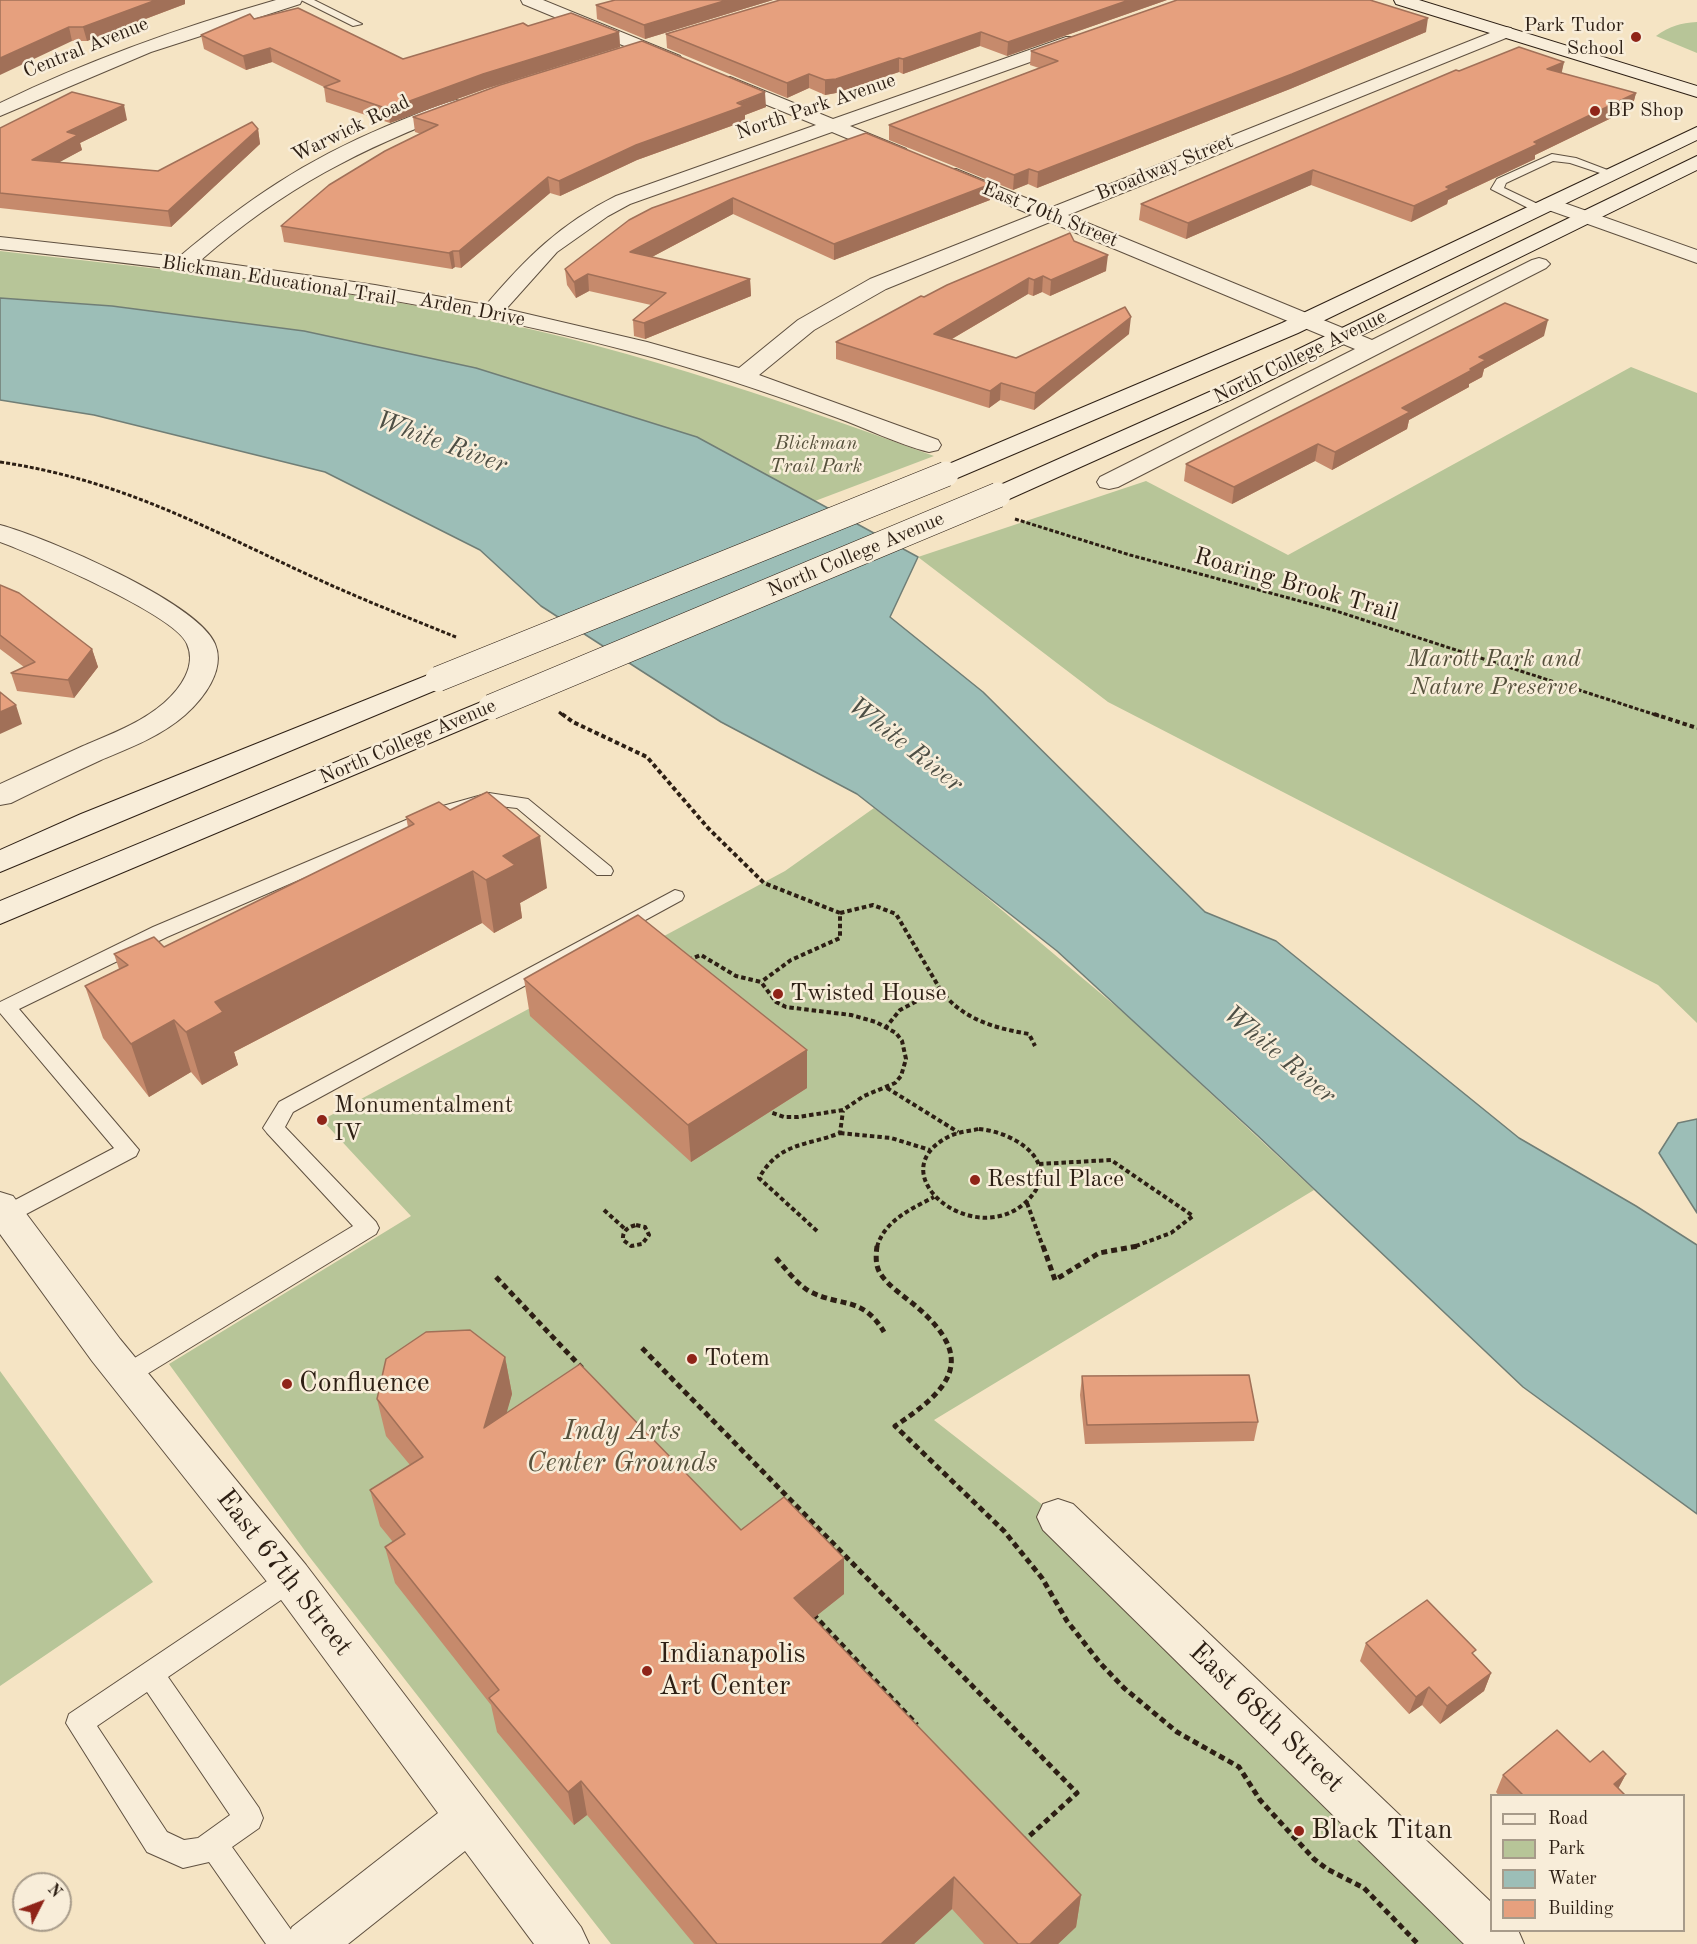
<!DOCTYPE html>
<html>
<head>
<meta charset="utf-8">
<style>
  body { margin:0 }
  #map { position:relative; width:1697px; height:1944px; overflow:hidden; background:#f5e4c4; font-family:"Old Standard TT",serif }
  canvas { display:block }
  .legend { position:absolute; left:1490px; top:1794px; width:195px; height:138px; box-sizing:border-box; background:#f8edd9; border:2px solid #a79b8a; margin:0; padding:8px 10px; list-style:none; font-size:18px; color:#2d1f14 }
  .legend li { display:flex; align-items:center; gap:12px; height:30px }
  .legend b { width:30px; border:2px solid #a79b8a }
  .north { position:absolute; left:12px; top:1872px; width:60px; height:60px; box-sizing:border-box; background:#f8edd9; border:2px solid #a79b8a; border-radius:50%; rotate:48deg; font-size:16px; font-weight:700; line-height:24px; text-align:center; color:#2d1f14 }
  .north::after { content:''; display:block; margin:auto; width:21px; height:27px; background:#8f2418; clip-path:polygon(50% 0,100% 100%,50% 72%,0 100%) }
</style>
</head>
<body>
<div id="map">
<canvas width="1697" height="1944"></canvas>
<ul class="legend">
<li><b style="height:8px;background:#f8edd9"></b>Road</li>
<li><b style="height:16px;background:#b7c598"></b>Park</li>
<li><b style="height:16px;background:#9cbeb7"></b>Water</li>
<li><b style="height:16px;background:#e6a07e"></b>Building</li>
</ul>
<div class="north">N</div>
</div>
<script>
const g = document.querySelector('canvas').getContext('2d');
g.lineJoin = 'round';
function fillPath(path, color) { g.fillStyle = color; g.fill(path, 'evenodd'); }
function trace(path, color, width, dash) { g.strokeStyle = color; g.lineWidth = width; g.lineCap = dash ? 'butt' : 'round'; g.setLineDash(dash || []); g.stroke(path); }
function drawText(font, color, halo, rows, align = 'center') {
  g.font = font + ' "Old Standard TT",serif'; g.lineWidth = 5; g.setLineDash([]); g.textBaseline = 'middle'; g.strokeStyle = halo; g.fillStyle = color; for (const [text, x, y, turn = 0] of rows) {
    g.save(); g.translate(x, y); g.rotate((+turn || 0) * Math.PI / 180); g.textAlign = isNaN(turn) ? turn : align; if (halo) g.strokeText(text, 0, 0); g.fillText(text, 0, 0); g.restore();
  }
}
fillPath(new Path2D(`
  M 1697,22 L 1697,53 L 1656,36 C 1670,26 1680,23 1697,22 Z
  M 0,251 C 147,268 294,282 439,310 C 609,341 772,397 934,456 L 815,501 L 697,437 L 476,368 L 304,331 L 113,306 L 0,298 Z
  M 1631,367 L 1697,393 L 1697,1023 L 1658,985 L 1108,702 L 918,557 L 1146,481 L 1288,555 Z
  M 874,808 L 978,890 L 1131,1019 L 1314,1190 L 934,1420 L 1058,1517 L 1499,1944 L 611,1944 L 308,1555 L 169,1364 L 411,1216 L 322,1120 L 785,871 Z
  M 0,1371 L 153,1582 L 0,1686 Z`), '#b7c598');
const water = new Path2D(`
  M 0,298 L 112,306 L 304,331 L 476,368 L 697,437 L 918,557 L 890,617 L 983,692 L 1205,912 L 1276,941 L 1519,1138 L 1636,1206 L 1697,1245 L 1697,1514 L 1523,1387 L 1257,1135 L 1057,951 L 857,794 L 721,722 L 640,670 L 541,606 L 480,550 L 325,472 L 94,415 L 0,400 Z
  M 1697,1119 L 1697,1213 L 1659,1153 L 1678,1123 Z`);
fillPath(water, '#9cbeb7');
trace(water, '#707e76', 1.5);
const service = new Path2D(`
  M 301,0 L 314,0 L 362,24 L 353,26 Z
  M 1552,154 L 1576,158 L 1618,174 L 1612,177 L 1570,163 L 1553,161 L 1506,183 L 1504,188 L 1542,206 L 1542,212 L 1538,213 L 1491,189 L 1497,179 Z
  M 489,793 L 528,799 L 611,867 L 613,871 L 611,875 L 597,875 L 517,808 L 489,805 L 444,817 L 167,937 L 19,1009 L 139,1150 L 136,1156 L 13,1221 L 5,1223 L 0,1222 L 0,1208 L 114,1148 L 0,1013 L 0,1002 L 153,927 L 432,809 Z
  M 675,890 L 682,892 L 684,896 L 682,900 L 293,1112 L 285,1127 L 376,1222 L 379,1228 L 376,1234 L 134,1382 L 126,1385 L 118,1382 L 114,1375 L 118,1368 L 353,1226 L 267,1133 L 263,1128 L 279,1102 Z
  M 291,1568 L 300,1571 L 304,1579 L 300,1587 L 168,1677 L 259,1808 L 263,1818 L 259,1828 L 232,1847 L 294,1934 L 299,1944 L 266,1944 L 209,1862 L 183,1868 L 147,1852 L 66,1723 L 69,1714 L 282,1571 ZM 147,1692 L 230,1815 L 198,1838 L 184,1840 L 167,1832 L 97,1726 Z`);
const minor = new Path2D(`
  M 276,0 L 302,0 L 300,4 L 151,52 L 0,116 L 0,103 C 89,60 181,27 276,0 Z
  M 521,0 L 543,0 L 680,56 L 683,60 L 680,64 L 668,64 L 523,4 Z
  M 1505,27 L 1511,28 L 1514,32 L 1511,36 L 1068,215 L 1372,340 L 1532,260 L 1539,258 L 1546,260 L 1550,264 L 1546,268 L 1118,487 L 1109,489 L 1100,487 L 1097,482 L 1100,477 L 1355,349 L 1050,222 L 886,289 L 814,330 L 759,375 L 938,440 L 941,445 L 938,450 L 929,452 C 897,444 866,428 835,417 C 767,392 699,369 629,351 C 423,297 211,272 0,249 L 0,237 L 179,257 C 248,199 304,161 387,126 C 410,117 433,106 456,100 L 463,102 L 465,106 L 463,110 C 360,149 285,187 201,260 L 375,285 L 486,305 C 526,258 560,224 616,196 L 816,125 L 718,85 L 715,81 L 718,77 L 730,77 L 833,119 L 1066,37 L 1078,37 L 1081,41 L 1078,45 L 850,126 L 906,149 L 909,153 L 906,157 L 892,157 L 832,132 L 630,204 L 608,216 L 557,252 L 506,309 L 647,342 L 739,368 L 798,320 L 870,279 L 1032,215 L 942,177 L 939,173 L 942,169 L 956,169 L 1050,208 Z
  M 1550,198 L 1697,250 L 1697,263 L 1543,208 L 1540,204 L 1543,200 Z
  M 0,525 C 45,537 198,602 215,644 C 226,670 203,699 185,715 C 161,736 130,748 101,760 C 71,774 41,788 11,803 L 0,805 L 0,784 C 28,771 55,759 83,746 C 111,734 141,723 164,703 C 180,689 197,666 187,644 C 176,615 33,554 0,542 Z
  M 0,1192 L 13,1196 L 120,1339 L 306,1565 L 581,1927 L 589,1944 L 534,1944 L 465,1851 L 348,1944 L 284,1944 L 292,1927 L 438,1813 L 276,1593 L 92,1361 L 0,1234 Z
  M 1058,1499 L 1073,1504 L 1492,1903 L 1492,1930 L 1518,1930 L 1524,1944 L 1464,1944 L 1043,1530 L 1037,1517 L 1043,1504 Z`);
const secondary = new Path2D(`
  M 1394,0 L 1419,0 L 1697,86 L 1697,97 L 1396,4 Z
  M 1697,127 L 1697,140 L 1298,333 L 955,479 L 946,481 L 937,479 L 934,474 L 937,469 L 1282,323 Z
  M 1697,156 L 1697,170 L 1232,399 L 1007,500 L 998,502 L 989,500 L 986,495 L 989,490 L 1216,389 Z
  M 438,671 L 448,673 L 452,679 L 448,685 L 0,872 L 0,850 L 81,814 Z
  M 491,698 L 501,701 L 505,707 L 501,713 L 0,924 L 0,901 Z`);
trace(service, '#5f5040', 2);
trace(minor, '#5f5040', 2);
trace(secondary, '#2d1f14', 2);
trace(new Path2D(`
  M 0,462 C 115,479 197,523 300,571 C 351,595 404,616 456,637
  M 1015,519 L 1130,555 L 1333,610 L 1659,716
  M 559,712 L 564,716`), '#2d1f14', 3, [4, 2]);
trace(new Path2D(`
  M 562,714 L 573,722 L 647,757 L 708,828 L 764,883 L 840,913 L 840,938 L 791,960 L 761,982
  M 1654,714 L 1697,728
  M 840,913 L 873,905 L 896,914 L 940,989 L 900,1010 L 887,1026
  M 688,960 L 701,955 L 736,976 L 761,982 L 776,1002 L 786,1007 L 851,1015 L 876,1022 L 896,1033 L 902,1041 L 906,1059 L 901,1076 L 895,1083 L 864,1096 L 843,1110 L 798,1117 L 784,1117 L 770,1112
  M 940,989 C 961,1019 994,1028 1029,1034 L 1035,1046
  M 887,1088 L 958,1132
  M 979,1129 C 1015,1132 1066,1164 1026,1202 C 973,1251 878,1173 948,1137 C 957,1132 969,1131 979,1129 Z
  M 840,1133 L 891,1138 L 930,1150
  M 1039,1164 L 1111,1160 L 1193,1216 L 1171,1233 L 1133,1247
  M 1027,1203 L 1043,1247
  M 604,1210 L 625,1229
  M 636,1225 L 645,1227 L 649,1235 L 642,1244 L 631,1246 L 623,1240 C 622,1231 628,1227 636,1225 Z
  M 817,1231 L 759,1178 C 779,1142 807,1146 840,1133 L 843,1111
  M 877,1247 C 884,1221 911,1209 934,1197`), '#2d1f14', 4, [4.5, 3]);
trace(new Path2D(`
  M 877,1246 C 876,1254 875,1265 880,1273 C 888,1286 905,1297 917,1307 C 977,1359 951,1389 895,1426 L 1004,1531 L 1042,1578 L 1067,1621 L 1100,1663 L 1124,1688 L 1177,1732 L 1239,1767 L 1260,1800 L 1314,1859 L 1327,1869 L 1364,1888 L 1418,1944
  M 1043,1246 L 1055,1280 L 1099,1253 L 1138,1246
  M 776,1258 C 786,1269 796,1283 809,1291 C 841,1308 862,1295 884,1332
  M 496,1277 L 582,1368
  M 642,1348 L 1077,1793 L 1025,1840
  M 813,1614 L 917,1725`), '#2d1f14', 5, [6, 4]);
fillPath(service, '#f8edd9');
fillPath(minor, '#f8edd9');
fillPath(secondary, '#f8edd9');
const secondaryBridge = new Path2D(`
  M 438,679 L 946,474
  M 491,707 L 998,495`);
trace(secondaryBridge, '#2d1f14', 26, []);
trace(secondaryBridge, '#f8edd9', 25);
fillPath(new Path2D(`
  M 0,0 L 185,0 L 185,4 L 87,41 L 72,41 Z
  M 773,0 L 645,39 L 597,19 L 596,5 Z
  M 1167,0 L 1007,56 L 980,46 L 903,74 L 899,72 L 836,93 L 825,95 L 809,88 L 787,98 L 667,48 L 666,34 Z
  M 254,19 L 403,59 L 528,26 L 619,32 L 620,47 L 485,89 L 390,123 L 326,102 L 324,87 L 272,62 L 246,70 L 204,49 L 201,35 Z
  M 1426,32 L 1290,89 L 1037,188 L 1028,184 L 1013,190 L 889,140 L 889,125 L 1039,68 L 1030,65 L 1031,51 Z
  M 1564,62 L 1561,73 L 1636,93 L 1632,108 L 1535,155 L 1535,159 L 1448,200 L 1447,204 L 1411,222 L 1311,185 L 1186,239 L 1139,220 L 1141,204 L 1459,71 Z
  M 766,107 L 745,115 L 745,121 L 637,160 L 560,196 L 550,193 L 461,268 L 455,267 L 452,269 L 284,242 L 281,226 L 421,134 L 415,132 L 413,117 Z
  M 127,120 L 80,143 L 82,150 L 59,162 L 158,171 L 258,129 L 260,144 L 171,227 L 0,208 L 0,128 Z
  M 866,133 L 990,200 L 834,260 L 733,214 L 652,257 L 750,279 L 751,296 L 645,339 L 634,336 L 633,320 L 651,305 L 589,291 L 576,298 L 567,285 L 565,269 Z
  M 1074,241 L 1106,271 L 1050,296 L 1042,292 L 1033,296 L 1028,294 L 952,339 L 1016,358 L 1129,334 L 1034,410 L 1000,400 L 989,408 L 836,359 L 836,342 L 924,297 Z
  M 1544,336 L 1484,369 L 1482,377 L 1469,384 L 1469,387 L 1409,420 L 1407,429 L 1332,470 L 1315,461 L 1232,504 L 1184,481 L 1186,464 Z
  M 0,585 L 92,649 L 98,667 L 74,698 L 17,691 L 11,673 L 24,667 L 0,649 Z
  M 406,817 L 547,888 L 520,903 L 522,918 L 494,933 L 482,923 L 234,1052 L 238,1065 L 202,1085 L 191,1072 L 149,1097 L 103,1038 L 85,986 L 119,969 L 114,954 L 164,947 L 408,827 Z
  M 524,979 L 807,1088 L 691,1162 L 530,1016 Z
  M 505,1357 L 512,1394 L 506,1413 L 741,1530 L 844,1594 L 813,1618 L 1081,1895 L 1076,1927 L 1058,1944 L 984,1944 L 952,1909 L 914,1944 L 694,1944 L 587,1815 L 574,1825 L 497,1732 L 491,1705 L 395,1583 L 385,1547 L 393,1542 L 380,1526 L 370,1490 L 410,1465 L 386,1436 L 377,1399 Z
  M 1082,1376 L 1258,1422 L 1254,1441 L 1085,1444 L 1080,1395 Z
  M 1366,1643 L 1474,1655 L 1491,1673 L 1484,1691 L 1440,1724 L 1422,1705 L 1409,1714 L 1360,1661 Z
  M 1590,1762 L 1626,1774 L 1618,1788 L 1626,1796 L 1499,1796 L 1496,1792 L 1503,1775 Z`), '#c68a6c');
fillPath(new Path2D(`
  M 156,0 L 185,0 L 185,4 L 87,41 L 83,27 Z
  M 727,0 L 773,0 L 645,39 L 644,25 Z
  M 1129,0 L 1167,0 L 1007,56 L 1008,42 Z
  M 1428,18 L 1426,32 L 1290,89 L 1037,188 L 1038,172 Z
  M 69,27 L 72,41 L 0,75 L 0,58 Z
  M 619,32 L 620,47 L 485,89 L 390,123 L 388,109 L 483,74 Z
  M 981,32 L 980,46 L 903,74 L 903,59 Z
  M 270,48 L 272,62 L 246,70 L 243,56 Z
  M 899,58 L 899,72 L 836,93 L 825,95 L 825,80 Z
  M 1564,62 L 1561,76 L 1547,69 Z
  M 809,74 L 809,88 L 787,98 L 787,83 Z
  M 765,92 L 766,107 L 745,115 L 745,121 L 637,160 L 560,196 L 559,181 L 636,145 Z
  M 1636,93 L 1632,108 L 1535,155 L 1535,159 L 1448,200 L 1447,204 L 1411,222 L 1414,206 L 1446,187 L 1534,142 Z
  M 124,105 L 127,120 L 80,143 L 82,150 L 36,175 L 32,160 L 67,132 Z
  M 258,129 L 260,144 L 171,227 L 168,211 Z
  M 1029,169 L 1028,184 L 1013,190 L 1014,175 Z
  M 1313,170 L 1311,185 L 1186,239 L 1188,223 Z
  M 548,177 L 550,193 L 461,268 L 459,251 Z
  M 991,184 L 990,200 L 834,260 L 834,244 Z
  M 733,198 L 733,214 L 631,268 L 630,252 Z
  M 453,251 L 455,267 L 452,269 L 449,253 Z
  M 1108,255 L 1106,271 L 1050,296 L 1051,280 Z
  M 588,274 L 589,291 L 576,298 L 574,282 Z
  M 1043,276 L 1042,292 L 1033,296 L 1034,280 Z
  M 1029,278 L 1028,294 L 933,350 L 934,334 Z
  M 750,279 L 751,296 L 645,339 L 644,323 Z
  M 1131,317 L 1129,334 L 1034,410 L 1035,393 Z
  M 1548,320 L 1544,336 L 1484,369 L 1482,377 L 1469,384 L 1469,387 L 1409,420 L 1407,429 L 1332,470 L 1335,452 L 1402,408 L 1470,369 L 1479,357 Z
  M 1001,383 L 1000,400 L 989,408 L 990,391 Z
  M 1318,444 L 1315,461 L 1232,504 L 1234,487 Z
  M 92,649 L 98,667 L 74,698 L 68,680 Z
  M 16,705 L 22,724 L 0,734 L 0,712 Z
  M 540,836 L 547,888 L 520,903 L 522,918 L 494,933 L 486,880 L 503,856 Z
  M 473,871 L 482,923 L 234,1052 L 238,1065 L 202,1085 L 186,1032 L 215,1002 Z
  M 174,1020 L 191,1072 L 149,1097 L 131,1044 Z
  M 807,1050 L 807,1088 L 691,1162 L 688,1125 Z
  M 505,1357 L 512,1394 L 492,1464 L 484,1428 Z
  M 844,1558 L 844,1594 L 795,1633 L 794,1598 Z
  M 1491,1673 L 1484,1691 L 1440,1724 L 1447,1706 Z
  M 1429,1687 L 1422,1705 L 1409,1714 L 1416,1697 Z
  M 1626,1774 L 1617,1791 L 1614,1784 Z
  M 581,1781 L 587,1815 L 574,1825 L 568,1792 Z
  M 954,1877 L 952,1909 L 914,1944 L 881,1944 Z
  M 1081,1895 L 1076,1927 L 1058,1944 L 1030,1944 Z`), '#a17058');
const building = new Path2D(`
  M 0,0 L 156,0 L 83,27 L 69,27 L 0,58 Z
  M 615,0 L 727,0 L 644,25 L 596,5 Z
  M 780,0 L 1129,0 L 1008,42 L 981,32 L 903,59 L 899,58 L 836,79 L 825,80 L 809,74 L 787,83 L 666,34 Z
  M 1177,0 L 1370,0 L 1428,18 L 1292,74 L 1038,172 L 1029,169 L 1014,175 L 889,125 L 1058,61 L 1031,51 Z
  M 298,8 L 403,59 L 523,23 L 528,26 L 571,13 L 619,32 L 483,74 L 388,109 L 324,87 L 340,81 L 270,48 L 243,56 L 201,35 L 250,14 L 254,19 Z
  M 642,41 L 765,92 L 737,103 L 744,106 L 636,145 L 559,181 L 548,177 L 459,251 L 453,251 L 449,253 L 281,226 L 329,185 L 385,151 L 438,125 L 413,117 L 500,85 Z
  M 1519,47 L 1564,62 L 1547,69 L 1636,93 L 1534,142 L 1538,144 L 1446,187 L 1450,189 L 1414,206 L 1313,170 L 1188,223 L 1141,204 L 1456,70 L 1459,71 Z
  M 72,92 L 124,105 L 67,132 L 78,135 L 32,160 L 158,171 L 252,122 L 258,129 L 168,211 L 0,193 L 0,128 Z
  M 866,133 L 991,184 L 834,244 L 733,198 L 630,252 L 750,279 L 644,323 L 633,320 L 666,293 L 588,274 L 574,282 L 565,269 L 629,220 L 652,208 Z
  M 1070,233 L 1074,241 L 1108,255 L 1051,280 L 1043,276 L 1034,280 L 1029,278 L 934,334 L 1016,358 L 1125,307 L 1131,317 L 1035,393 L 1001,383 L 990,391 L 836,342 L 921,296 L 924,297 L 947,285 Z
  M 1505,303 L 1548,320 L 1479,357 L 1486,360 L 1470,369 L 1472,370 L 1402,408 L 1410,412 L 1335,452 L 1318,444 L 1234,487 L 1186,464 Z
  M 0,585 L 19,593 L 92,649 L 68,680 L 11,673 L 35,662 L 0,635 Z
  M 0,692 L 16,705 L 0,712 Z
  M 487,792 L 540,836 L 503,856 L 515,865 L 486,880 L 473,871 L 215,1002 L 223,1012 L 186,1032 L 174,1020 L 131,1044 L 85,986 L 128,965 L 114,954 L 154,937 L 164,947 L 414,824 L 406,817 L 439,802 L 450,810 Z
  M 638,915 L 807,1050 L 688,1125 L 524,979 Z
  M 470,1330 L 505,1357 L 484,1428 L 580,1364 L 741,1530 L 784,1497 L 844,1558 L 794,1598 L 1081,1895 L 1030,1944 L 1018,1944 L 954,1877 L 881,1944 L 717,1944 L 581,1781 L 568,1792 L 489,1698 L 499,1690 L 385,1547 L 405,1534 L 370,1490 L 423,1457 L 377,1399 L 386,1359 L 426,1332 Z
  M 1249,1375 L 1258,1422 L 1087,1425 L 1082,1376 Z
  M 1427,1600 L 1476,1650 L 1472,1653 L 1491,1673 L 1447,1706 L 1429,1687 L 1416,1697 L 1366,1643 Z
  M 1557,1730 L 1590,1762 L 1603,1751 L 1626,1774 L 1614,1784 L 1626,1796 L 1524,1796 L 1503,1775 Z`);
fillPath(building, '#e6a07e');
trace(building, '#a17058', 1.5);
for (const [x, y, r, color] of [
  [1636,37,6,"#8f2418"],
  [1595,111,6,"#8f2418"],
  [778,994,6,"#8f2418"],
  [322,1120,6,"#8f2418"],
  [975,1180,6,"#8f2418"],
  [692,1359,6,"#8f2418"],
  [287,1384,6,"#8f2418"],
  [647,1671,6,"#8f2418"],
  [1299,1831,6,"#8f2418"]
]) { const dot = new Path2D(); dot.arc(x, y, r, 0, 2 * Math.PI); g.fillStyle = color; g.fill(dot); trace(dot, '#f8edd9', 2); }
drawText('20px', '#2d1f14', '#f8edd9', [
  ["Park Tudor",1624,26],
  ["School",1624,49],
  ["BP Shop",1607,111,"left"]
], 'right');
drawText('20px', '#2d1f14', '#f8edd9', [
  ["Central Avenue",86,48,-22],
  ["North Park Avenue",816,107,-19],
  ["Warwick Road",351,129,-26],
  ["Broadway Street",1165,168,-22],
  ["East 70th Street",1050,215,22],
  ["Blickman Educational Trail",279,281,9],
  ["Arden Drive",472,310,11],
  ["North College Avenue",1300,357,-26],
  ["North College Avenue",856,555,-23],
  ["North College Avenue",408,742,-23]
]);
drawText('italic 20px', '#56513c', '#f8edd9', [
  ["Blickman",816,444],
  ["Trail Park",816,467]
]);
drawText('24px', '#2d1f14', '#f8edd9', [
  ["Roaring Brook Trail",1296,585,16]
]);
drawText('italic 24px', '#56513c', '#f8edd9', [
  ["Marott Park and",1494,660],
  ["Nature Preserve",1494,688]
]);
drawText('24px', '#2d1f14', '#f8edd9', [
  ["Twisted House",790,994],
  ["Monumentalment",334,1106],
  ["IV",334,1134],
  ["Restful Place",987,1180],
  ["Totem",704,1359]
], 'left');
drawText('italic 26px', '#4e4f45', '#f8edd9', [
  ["White River",441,443,20],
  ["White River",905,745,38],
  ["White River",1279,1055,40]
]);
drawText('28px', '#2d1f14', '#f8edd9', [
  ["Confluence",299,1384],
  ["Indianapolis",659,1655],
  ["Art Center",659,1687],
  ["Black Titan",1311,1831]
], 'left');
drawText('italic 28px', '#56513c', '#f8edd9', [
  ["Indy Arts",622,1432],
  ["Center Grounds",622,1464]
]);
drawText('28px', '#2d1f14', '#f8edd9', [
  ["East 67th Street",284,1573,52],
  ["East 68th Street",1266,1718,44]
]);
</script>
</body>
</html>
